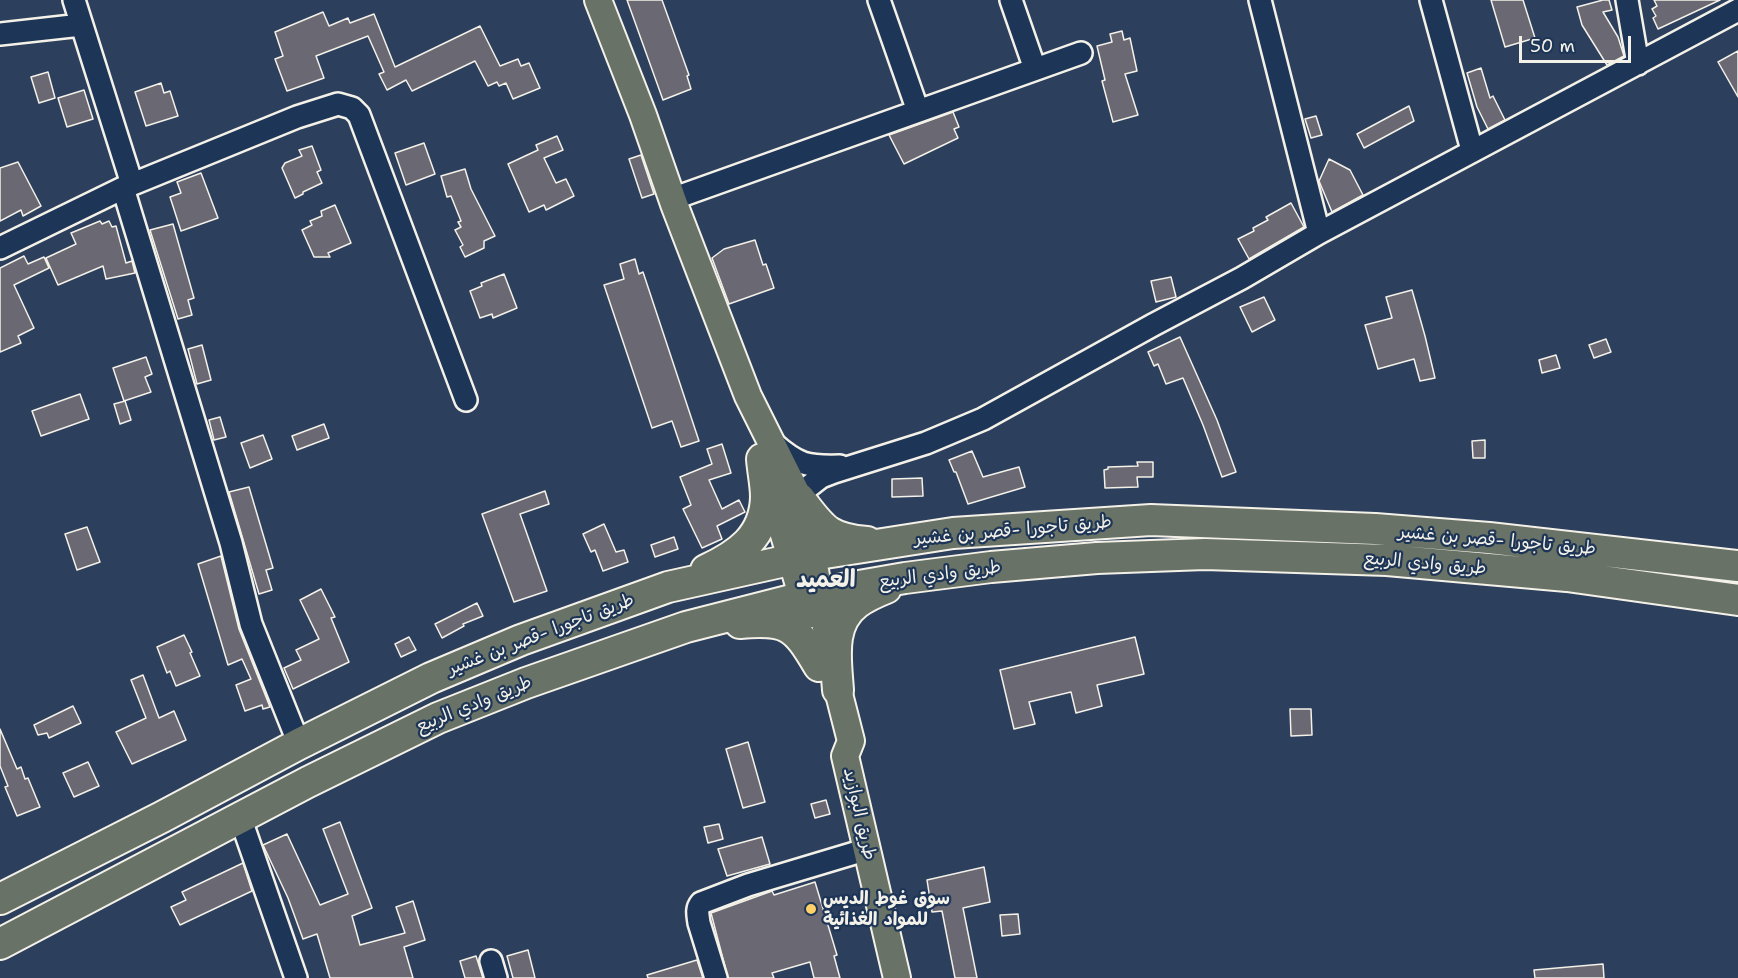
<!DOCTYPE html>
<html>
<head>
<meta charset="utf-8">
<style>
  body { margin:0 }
  #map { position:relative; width:1738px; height:978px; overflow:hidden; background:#2c3f5d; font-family:"Shantell Sans",sans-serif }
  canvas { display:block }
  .scale { position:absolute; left:1519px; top:36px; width:112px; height:27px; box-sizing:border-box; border:3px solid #f4f1e8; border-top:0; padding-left:8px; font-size:18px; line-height:21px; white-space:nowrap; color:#f4f1e8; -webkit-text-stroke:4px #1d3557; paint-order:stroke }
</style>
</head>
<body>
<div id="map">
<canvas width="1738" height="978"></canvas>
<div class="scale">50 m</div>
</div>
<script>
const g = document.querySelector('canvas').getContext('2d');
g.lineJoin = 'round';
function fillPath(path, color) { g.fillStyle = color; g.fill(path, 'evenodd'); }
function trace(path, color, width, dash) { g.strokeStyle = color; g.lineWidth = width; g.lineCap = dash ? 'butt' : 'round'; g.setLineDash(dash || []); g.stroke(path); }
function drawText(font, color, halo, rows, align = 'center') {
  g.font = font + ' "Shantell Sans","Playpen Sans Arabic",sans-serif'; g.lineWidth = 4.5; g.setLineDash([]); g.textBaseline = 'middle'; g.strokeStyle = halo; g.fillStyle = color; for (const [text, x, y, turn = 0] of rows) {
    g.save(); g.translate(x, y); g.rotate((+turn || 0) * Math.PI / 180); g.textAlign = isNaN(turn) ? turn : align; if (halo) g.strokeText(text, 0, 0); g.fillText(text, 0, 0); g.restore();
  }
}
const building = new Path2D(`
  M 627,0 L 662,0 L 689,75 L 687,76 L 691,89 L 663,100 Z
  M 1491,0 L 1523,0 L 1535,38 L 1505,47 Z
  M 1603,0 L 1609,0 L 1612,10 L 1603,12 L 1618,37 L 1624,56 L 1607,65 L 1582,25 L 1577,7 Z
  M 1654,0 L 1720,0 L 1658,29 L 1653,18 L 1656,16 L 1652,9 L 1657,6 Z
  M 323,12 L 329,26 L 348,18 L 350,23 L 374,14 L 395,67 L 480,26 L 500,66 L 518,59 L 521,66 L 529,63 L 540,88 L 513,99 L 506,83 L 499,86 L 497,82 L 488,86 L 475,61 L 412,91 L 406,80 L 387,90 L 379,74 L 384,72 L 368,36 L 316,56 L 324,78 L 287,91 L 275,59 L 283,56 L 275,32 Z
  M 1122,31 L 1124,40 L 1130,38 L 1137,71 L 1125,74 L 1138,115 L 1113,122 L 1102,81 L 1105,80 L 1097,46 L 1112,42 L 1110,34 Z
  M 1738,51 L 1738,97 L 1718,62 Z
  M 1481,68 L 1490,98 L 1493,96 L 1505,120 L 1488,129 L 1477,107 L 1467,73 Z
  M 48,72 L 55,98 L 39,103 L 31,77 Z
  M 161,83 L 164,93 L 170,91 L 178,116 L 146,126 L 135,92 Z
  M 84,90 L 93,119 L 67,127 L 58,98 Z
  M 1409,106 L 1414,121 L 1364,148 L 1357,134 Z
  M 953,112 L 959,127 L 954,129 L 958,138 L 904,164 L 889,135 Z
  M 1316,116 L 1322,135 L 1311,138 L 1305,119 Z
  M 557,136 L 563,150 L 544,158 L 556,183 L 566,179 L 574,196 L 546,210 L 544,205 L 529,212 L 508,164 L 538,150 L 536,145 Z
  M 424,143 L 435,174 L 406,185 L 395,153 Z
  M 312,146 L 321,170 L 317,172 L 322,183 L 303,192 L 303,194 L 295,198 L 282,168 L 285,163 L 302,156 L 299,150 Z
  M 641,155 L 654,194 L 642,198 L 629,159 Z
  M 1329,159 L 1350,170 L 1363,195 L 1332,212 L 1319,181 Z
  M 18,162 L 41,206 L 23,216 L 21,210 L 0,221 L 0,168 Z
  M 465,169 L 471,189 L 495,236 L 484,241 L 484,248 L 465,257 L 460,247 L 463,245 L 455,230 L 461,227 L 458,222 L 461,221 L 451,196 L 447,197 L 441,176 Z
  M 201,173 L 218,218 L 181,231 L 170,197 L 181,193 L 177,182 Z
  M 1291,203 L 1304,227 L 1249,259 L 1238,239 L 1254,231 L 1253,228 L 1268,220 L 1266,217 Z
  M 335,205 L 351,243 L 328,253 L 330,257 L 314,257 L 302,230 L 312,225 L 310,221 L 322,216 L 321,211 Z
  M 100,221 L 102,224 L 109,221 L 112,227 L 116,226 L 126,263 L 132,261 L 135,273 L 106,279 L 103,266 L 58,285 L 46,258 L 76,244 L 71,233 Z
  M 173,224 L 194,298 L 188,300 L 192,315 L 178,319 L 150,230 Z
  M 755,240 L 763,265 L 766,264 L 774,288 L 729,304 L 712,258 L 724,249 Z
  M 24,256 L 28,264 L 44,257 L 49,268 L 14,285 L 34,328 L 18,336 L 21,343 L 0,352 L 0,268 Z
  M 635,259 L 639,274 L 643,272 L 699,441 L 681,447 L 672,421 L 652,428 L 604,285 L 624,279 L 620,264 Z
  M 504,274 L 517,308 L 493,318 L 492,314 L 480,318 L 470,291 L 482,286 L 481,283 Z
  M 1171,277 L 1176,297 L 1156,302 L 1151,281 Z
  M 1412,290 L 1425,336 L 1435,378 L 1420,381 L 1414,359 L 1378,369 L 1365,325 L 1392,318 L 1386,297 Z
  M 1264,297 L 1275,320 L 1252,332 L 1240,307 Z
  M 1180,337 L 1217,420 L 1236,472 L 1222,477 L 1203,425 L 1183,378 L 1166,384 L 1158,364 L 1154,366 L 1148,352 Z
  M 1606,339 L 1611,352 L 1594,358 L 1589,345 Z
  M 202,345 L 211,380 L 197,384 L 188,349 Z
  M 1556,355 L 1560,368 L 1542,373 L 1539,360 Z
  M 146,357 L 152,374 L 145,377 L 151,392 L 124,401 L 113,368 Z
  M 80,394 L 89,419 L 41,436 L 32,411 Z
  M 125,401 L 131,420 L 120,424 L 114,404 Z
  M 220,417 L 226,437 L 214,440 L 209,420 Z
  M 324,424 L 329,438 L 297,450 L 292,436 Z
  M 263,435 L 272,459 L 250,468 L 241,443 Z
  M 1485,440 L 1485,458 L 1473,458 L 1472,441 Z
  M 722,444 L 731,473 L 709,480 L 722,509 L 739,500 L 745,512 L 717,526 L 722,539 L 702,548 L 683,509 L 691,505 L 680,477 L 712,464 L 707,449 Z
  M 972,451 L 983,477 L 1019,467 L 1025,487 L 968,504 L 956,472 L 954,472 L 949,460 Z
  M 1137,462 L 1153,462 L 1153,477 L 1137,477 L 1138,487 L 1105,488 L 1104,470 L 1108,469 L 1108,467 L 1138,466 Z
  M 922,478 L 923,496 L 892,497 L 892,479 Z
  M 249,487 L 273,568 L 266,570 L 272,590 L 259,594 L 229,492 Z
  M 545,491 L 549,504 L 520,514 L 547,591 L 514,602 L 482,514 Z
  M 604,524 L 616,552 L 624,550 L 628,562 L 603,571 L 595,550 L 591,552 L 583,534 Z
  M 87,527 L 100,562 L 77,570 L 65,534 Z
  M 674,537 L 678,549 L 655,557 L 651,545 Z
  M 221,556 L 239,629 L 270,707 L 263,709 L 262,705 L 245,711 L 236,685 L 251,679 L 242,659 L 228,665 L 198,564 Z
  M 321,589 L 335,617 L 331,618 L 349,662 L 293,689 L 284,668 L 301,660 L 296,650 L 319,639 L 300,600 Z
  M 477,603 L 483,616 L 463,624 L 464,626 L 442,638 L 435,624 Z
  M 184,635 L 192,652 L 190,653 L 200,676 L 176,686 L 170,671 L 167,673 L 157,647 Z
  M 409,637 L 416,650 L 401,657 L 395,644 Z
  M 1135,637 L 1144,674 L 1097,685 L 1102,706 L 1076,713 L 1071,692 L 1029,702 L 1035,724 L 1014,729 L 1000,670 Z
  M 143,675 L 159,718 L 174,711 L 186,740 L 132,764 L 116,732 L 146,718 L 131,680 Z
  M 73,706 L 81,723 L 49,738 L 47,733 L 38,735 L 34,725 Z
  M 1290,709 L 1311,709 L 1312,735 L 1291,736 Z
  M 0,729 L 17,769 L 21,767 L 25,779 L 28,778 L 40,807 L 17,816 L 5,787 L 8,786 L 0,766 Z
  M 748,742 L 765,802 L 743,808 L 726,749 Z
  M 88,762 L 99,786 L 74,797 L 63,773 Z
  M 826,800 L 830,814 L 815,818 L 811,804 Z
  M 340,822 L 372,908 L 352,916 L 360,945 L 405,933 L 396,907 L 413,901 L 425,940 L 404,947 L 413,978 L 330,978 L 317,934 L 303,939 L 288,898 L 263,845 L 287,834 L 320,905 L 348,894 L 323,829 Z
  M 719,824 L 723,839 L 708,843 L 704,827 Z
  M 762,837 L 770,864 L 727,876 L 718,849 Z
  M 243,863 L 252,891 L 180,925 L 171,907 L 186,900 L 182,892 Z
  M 984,867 L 990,902 L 963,908 L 977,978 L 955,978 L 942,911 L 932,912 L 927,880 Z
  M 815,882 L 837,955 L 834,956 L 840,978 L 814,978 L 810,962 L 772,973 L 774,978 L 728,978 L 711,913 L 772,891 L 774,895 Z
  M 1018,914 L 1020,934 L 1002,936 L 1000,915 Z
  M 528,950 L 535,978 L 513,978 L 507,956 Z
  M 476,956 L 483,978 L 465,978 L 460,961 Z
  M 697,960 L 703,978 L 648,978 L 647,975 Z
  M 1603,964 L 1604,978 L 1535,978 L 1534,970 Z`);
fillPath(building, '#6a6873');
trace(building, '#f4f1e8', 1.5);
const minor = new Path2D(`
  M 74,0 L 132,184
  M 879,0 L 918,111
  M 1011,0 L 1035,69
  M 1260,0 L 1319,233
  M 1431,0 L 1472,150
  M 1627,0 L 1638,64
  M 0,34 L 81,25
  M 123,188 L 231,543 L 251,624 L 299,744
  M 672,199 L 1081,53
  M 0,248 L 123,188 L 297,117 L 338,104 L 352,108 L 359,115 L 466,400
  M 773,443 C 798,465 807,467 840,466
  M 798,495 L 821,477 L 834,472 L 926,443 L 983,419 L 1153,325 L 1242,278 L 1319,233 L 1738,10
  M 240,817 L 296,978
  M 491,961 L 496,978
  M 716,978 L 699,923 C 698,915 696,909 701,903 L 748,885 L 868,849`);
const major = new Path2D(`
  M 598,0 L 643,115 L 674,204 L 748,396 L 799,498 L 812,555 L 838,690 L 851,741 L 845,756
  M 769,483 C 781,528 796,571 807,615
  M 845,756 L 897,978`);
const highway = new Path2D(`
  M 799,498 C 822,528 827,539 867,542
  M 706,570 C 738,555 765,537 766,497 C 766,485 763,472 762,459
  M 740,623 C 788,619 795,625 819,666
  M 838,690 C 836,660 829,624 857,603 C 865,597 876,592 886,588
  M 0,899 L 162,817 L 299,744 L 431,678 L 521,640 L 668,587 L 812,555 L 953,533 L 1151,520 L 1375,529 L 1489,538 L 1738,566
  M 0,944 L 308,782 L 438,718 L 526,683 L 686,627 L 819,593 L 905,578 L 991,567 L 1097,558 L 1205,554 L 1387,560 L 1567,576 L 1738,600`);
trace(minor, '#f4f1e8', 26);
trace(major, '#f4f1e8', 30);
trace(highway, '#f4f1e8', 34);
trace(minor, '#1d3557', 21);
trace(major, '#697266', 26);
trace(highway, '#697266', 30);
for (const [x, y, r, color] of [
  [811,909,6,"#ffd166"]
]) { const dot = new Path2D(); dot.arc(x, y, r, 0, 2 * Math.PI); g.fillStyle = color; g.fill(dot); trace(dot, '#1d3557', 2); }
drawText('18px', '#f4f1e8', '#1d3557', [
  ["طريق تاجورا -قصر بن غشير",1013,531,-5],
  ["طريق تاجورا -قصر بن غشير",1497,541,5],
  ["طريق وادي الربيع",1425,564,5],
  ["طريق وادي الربيع",940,575,-7],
  ["طريق تاجورا -قصر بن غشير",541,635,-21],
  ["طريق وادي الربيع",474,705,-22],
  ["طريق البوازيد",859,814,77]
]);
drawText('bold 18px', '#f4f1e8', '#1d3557', [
  ["سوق غوط الديس",823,899],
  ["للمواد الغذائية",823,920]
], 'left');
drawText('bold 24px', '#f4f1e8', '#1d3557', [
  ["العميد",826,581]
]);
</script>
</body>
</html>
